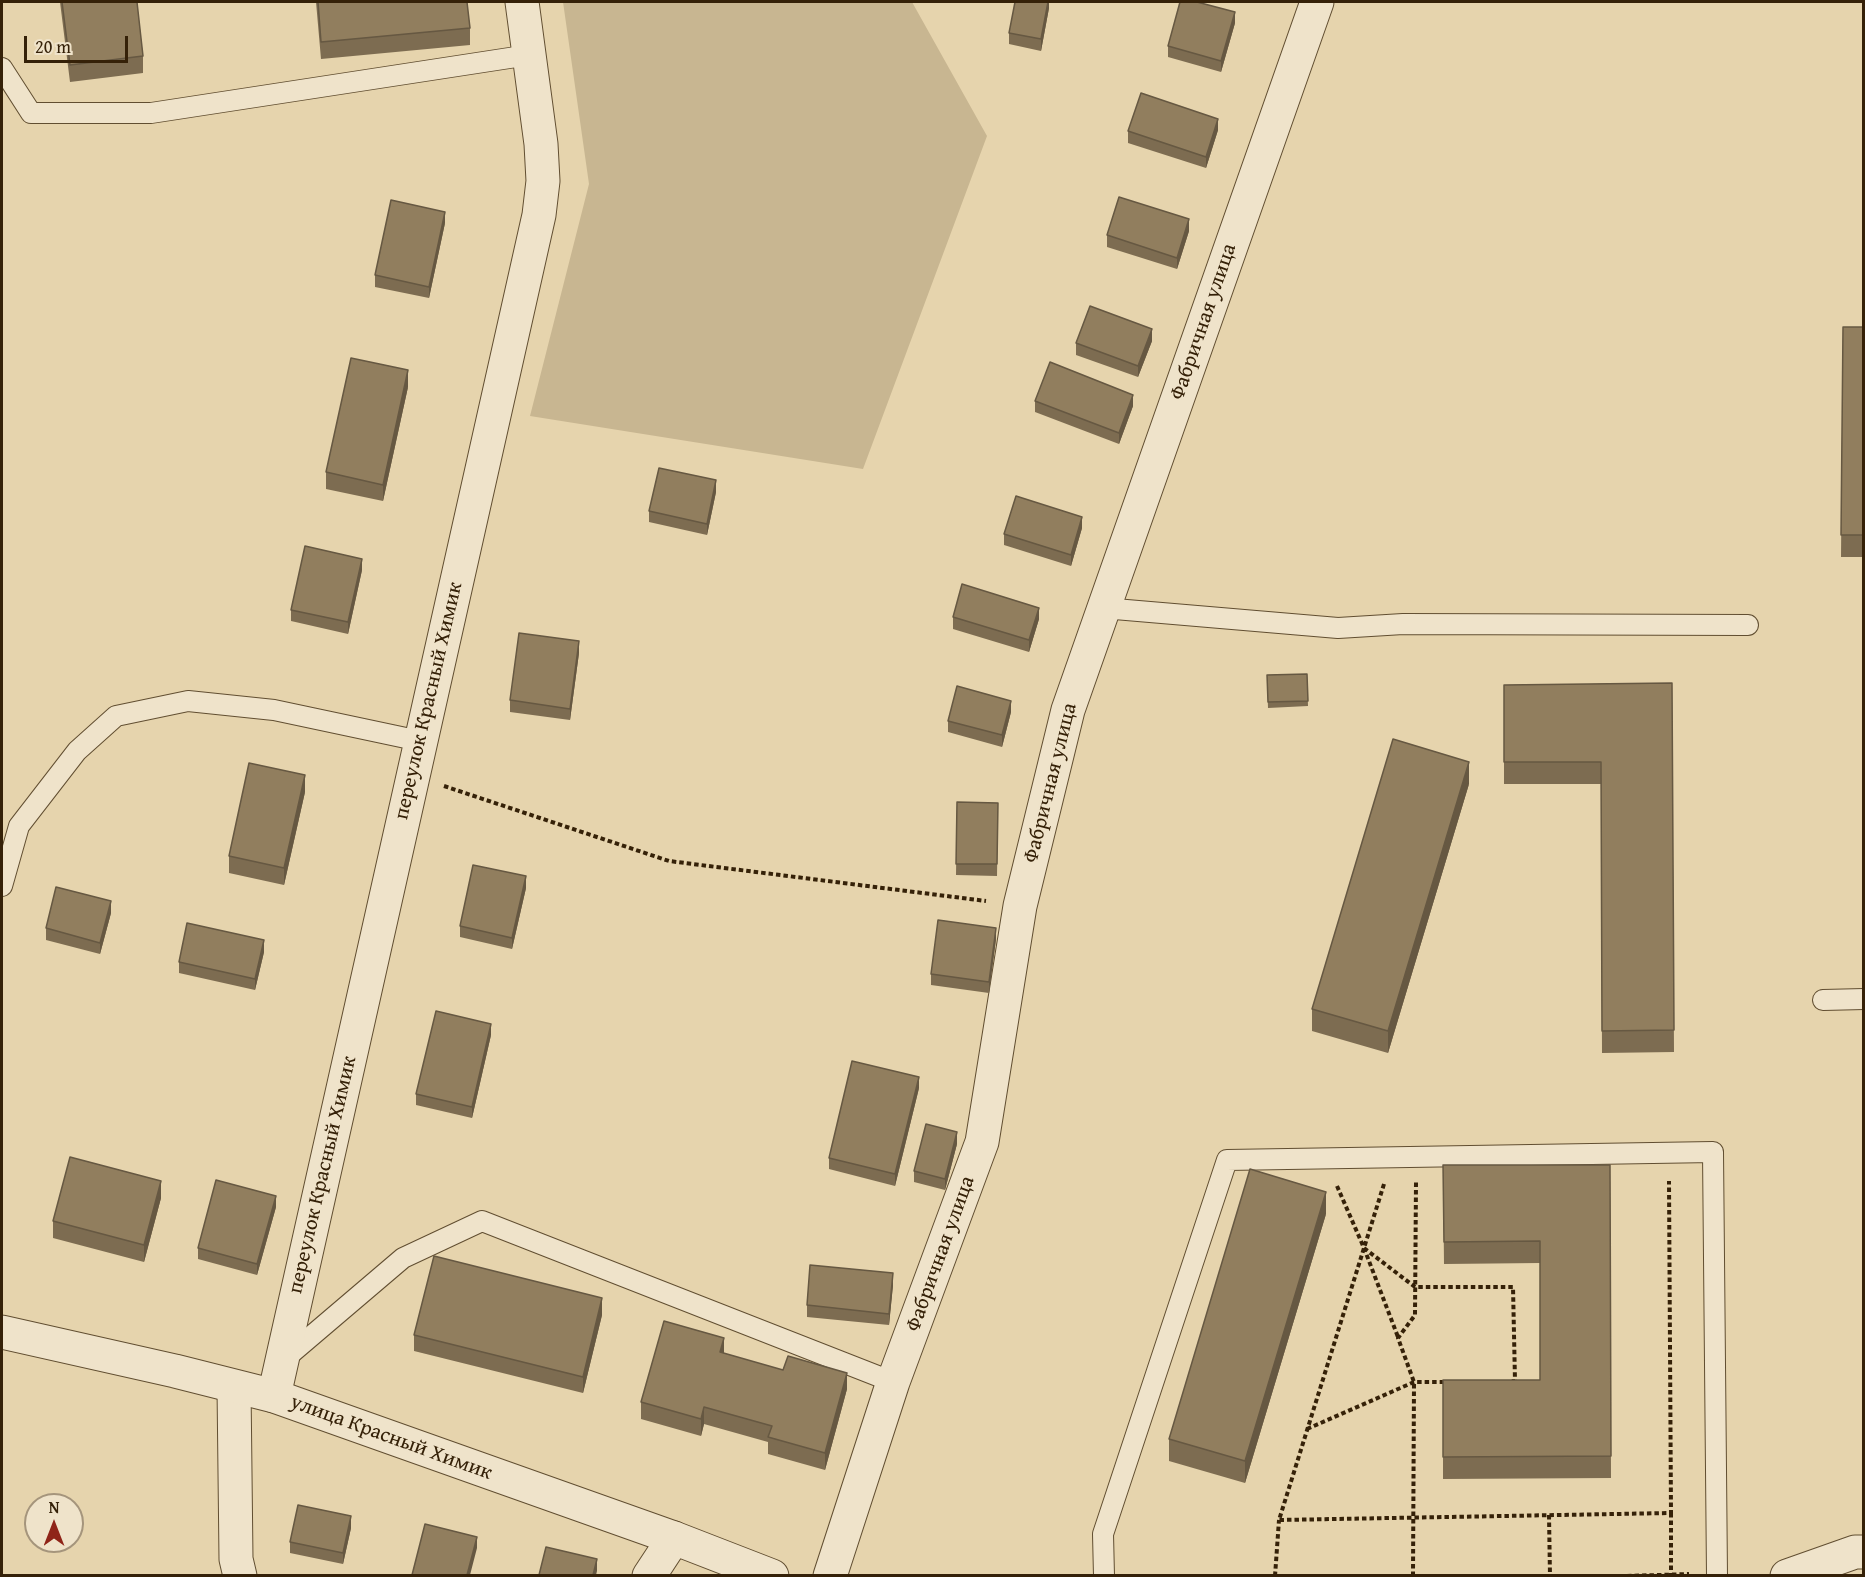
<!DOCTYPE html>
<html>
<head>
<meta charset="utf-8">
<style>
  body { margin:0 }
  #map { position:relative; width:1865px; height:1577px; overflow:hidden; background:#e6d4ad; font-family:"Gentium Book Plus",serif }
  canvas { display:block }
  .frame { position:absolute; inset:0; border:3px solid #352108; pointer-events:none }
  .north { position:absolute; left:24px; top:1493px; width:60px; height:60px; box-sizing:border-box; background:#efe3ca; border:2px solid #a5957c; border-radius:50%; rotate:0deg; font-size:16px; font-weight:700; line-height:24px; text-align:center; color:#352108 }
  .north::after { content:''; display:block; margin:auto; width:21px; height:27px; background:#8f2418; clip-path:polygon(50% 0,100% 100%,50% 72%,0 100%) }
  .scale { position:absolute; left:24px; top:36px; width:104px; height:27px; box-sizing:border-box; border:3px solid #352108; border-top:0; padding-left:8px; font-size:18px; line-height:21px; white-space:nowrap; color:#352108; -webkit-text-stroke:4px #efe3ca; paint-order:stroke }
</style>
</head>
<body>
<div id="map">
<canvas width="1865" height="1577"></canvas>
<div class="frame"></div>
<div class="north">N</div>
<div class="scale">20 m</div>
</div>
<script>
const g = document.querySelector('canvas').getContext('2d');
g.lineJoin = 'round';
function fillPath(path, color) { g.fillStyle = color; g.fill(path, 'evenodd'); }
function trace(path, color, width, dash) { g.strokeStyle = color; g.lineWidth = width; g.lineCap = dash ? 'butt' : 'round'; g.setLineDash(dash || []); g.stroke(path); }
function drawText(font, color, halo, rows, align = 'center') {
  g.font = font + ' "Gentium Book Plus",serif'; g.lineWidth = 4.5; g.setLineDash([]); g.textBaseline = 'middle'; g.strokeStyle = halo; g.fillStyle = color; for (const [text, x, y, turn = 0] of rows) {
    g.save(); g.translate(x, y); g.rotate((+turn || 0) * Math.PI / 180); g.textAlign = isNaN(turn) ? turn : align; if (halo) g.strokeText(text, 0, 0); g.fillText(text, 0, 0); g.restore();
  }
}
fillPath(new Path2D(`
  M 563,2 L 912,2 L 987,136 L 863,469 L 530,416 L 589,184 Z`), '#c8b691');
const service = new Path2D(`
  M 2,68 L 31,113 L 151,113 L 529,55
  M 1103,608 L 1338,628 L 1403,624 L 1748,625
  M 2,886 L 19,826 L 77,751 L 116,716 L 188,701 L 274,710 L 420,741
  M 1823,1000 L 1864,999
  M 282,1361 L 403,1258 L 482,1221 L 893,1382
  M 1104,1576 L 1103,1534 L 1109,1516 L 1227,1160 L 1713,1152 L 1717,1576`);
const minor = new Path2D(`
  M 234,1387 L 236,1559 L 240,1576
  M 274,1396 L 539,215 L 543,181 L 541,144 L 522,2
  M 649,1576 L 674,1538
  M 830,1576 L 893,1382 L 982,1142 L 1020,906 L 1068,710 L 1317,2
  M 1787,1576 L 1855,1552 L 1864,1552`);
const tertiary = new Path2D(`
  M 2,1332 L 175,1371 L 274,1396 L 674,1538 L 772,1576`);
trace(service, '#614e31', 22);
trace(minor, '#614e31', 35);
trace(tertiary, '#614e31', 35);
trace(new Path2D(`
  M 444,786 L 669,861 L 986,901
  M 1384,1184 L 1279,1520 L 1671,1513 L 1669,1181
  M 1337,1186 L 1364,1248 L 1398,1337
  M 1364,1248 L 1415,1287 L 1513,1287 L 1515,1381 L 1511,1381
  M 1307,1429 L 1414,1382 L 1447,1382
  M 1671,1513 L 1671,1575
  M 1549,1515 L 1550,1576
  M 1275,1576 L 1279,1520
  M 1413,1576 L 1414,1382 L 1398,1338 L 1415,1315 L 1416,1182
  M 1627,1576 L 1689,1574`), '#352108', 4, [4.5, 3]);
trace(service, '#efe3ca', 20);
trace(minor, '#efe3ca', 33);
trace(tertiary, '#efe3ca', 33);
fillPath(new Path2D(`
  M 60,2 L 137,2 L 143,56 L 143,73 L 70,82 Z
  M 316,2 L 467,2 L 470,28 L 470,45 L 321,59 Z
  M 1049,2 L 1049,8 L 1041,51 L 1009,44 L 1009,33 Z
  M 1235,23 L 1221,72 L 1168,57 L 1168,46 Z
  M 1218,130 L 1206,168 L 1128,143 L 1128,131 Z
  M 445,223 L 429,298 L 375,287 L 375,275 Z
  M 1189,231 L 1177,269 L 1107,247 L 1107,235 Z
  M 1843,327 L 1863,327 L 1863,557 L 1841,557 Z
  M 1152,341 L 1138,377 L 1076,355 L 1076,343 Z
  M 408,387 L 383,501 L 326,489 L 326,472 Z
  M 1035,401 L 1133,406 L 1119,444 L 1035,412 Z
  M 716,492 L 707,535 L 649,522 L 649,511 Z
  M 1082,528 L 1071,566 L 1004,545 L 1004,534 Z
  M 362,570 L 348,634 L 291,621 L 291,610 Z
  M 953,617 L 1039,619 L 1029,652 L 953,629 Z
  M 579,653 L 570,720 L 510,712 L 510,700 Z
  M 1307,674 L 1308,706 L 1268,708 L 1267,675 Z
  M 1672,683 L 1674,1052 L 1602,1053 L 1601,784 L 1504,784 L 1504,685 Z
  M 1011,712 L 1002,747 L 948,732 L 948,721 Z
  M 1469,784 L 1388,1053 L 1312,1031 L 1312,1009 Z
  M 305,792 L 284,885 L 229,873 L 229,856 Z
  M 957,802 L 998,803 L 997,876 L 956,875 Z
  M 526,888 L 512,949 L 460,937 L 460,926 Z
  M 111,913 L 100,954 L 46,940 L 46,928 Z
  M 996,939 L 989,993 L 931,985 L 931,974 Z
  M 264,952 L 255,990 L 179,973 L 179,962 Z
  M 491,1035 L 472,1118 L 416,1105 L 416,1094 Z
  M 919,1088 L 895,1186 L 829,1169 L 829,1158 Z
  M 957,1144 L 945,1190 L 914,1182 L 914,1171 Z
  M 1443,1165 L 1610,1165 L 1611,1478 L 1443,1479 L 1443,1380 L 1540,1380 L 1540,1263 L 1444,1264 Z
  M 161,1198 L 144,1262 L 53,1238 L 53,1221 Z
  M 276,1207 L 257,1275 L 198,1259 L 198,1248 Z
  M 1326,1214 L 1245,1483 L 1169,1461 L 1169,1439 Z
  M 893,1285 L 889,1325 L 807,1317 L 807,1305 Z
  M 602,1315 L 583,1393 L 414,1351 L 414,1335 Z
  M 724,1354 L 847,1389 L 825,1470 L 768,1454 L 768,1442 L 704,1424 L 701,1436 L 641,1419 L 641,1402 Z
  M 351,1528 L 343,1564 L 290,1553 L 290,1542 Z`), '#7d6c51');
fillPath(new Path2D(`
  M 1048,2 L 1049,2 L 1049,8 L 1041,51 L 1041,39 Z
  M 1235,12 L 1235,23 L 1221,72 L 1221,61 Z
  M 1218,119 L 1218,130 L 1206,168 L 1206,157 Z
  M 445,212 L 445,223 L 429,298 L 429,287 Z
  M 1189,219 L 1189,231 L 1177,269 L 1177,258 Z
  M 1152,329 L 1152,341 L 1138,377 L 1138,366 Z
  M 408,370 L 408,387 L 383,501 L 383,485 Z
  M 1133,395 L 1133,406 L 1119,444 L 1119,433 Z
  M 716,480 L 716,492 L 707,535 L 707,524 Z
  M 1082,517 L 1082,528 L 1071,566 L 1071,555 Z
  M 362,559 L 362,570 L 348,634 L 348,622 Z
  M 1039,608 L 1039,619 L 1029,652 L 1029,640 Z
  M 579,641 L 579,653 L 570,720 L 570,709 Z
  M 1011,701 L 1011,712 L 1002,747 L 1002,735 Z
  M 1469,762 L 1469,784 L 1388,1053 L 1388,1031 Z
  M 305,775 L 305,792 L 284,885 L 284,868 Z
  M 526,876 L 526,888 L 512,949 L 512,938 Z
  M 111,901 L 111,913 L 100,954 L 100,943 Z
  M 996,928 L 996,939 L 989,993 L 989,982 Z
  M 264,940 L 264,952 L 255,990 L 255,979 Z
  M 491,1024 L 491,1035 L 472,1118 L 472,1107 Z
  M 919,1077 L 919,1088 L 895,1186 L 895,1174 Z
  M 957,1132 L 957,1144 L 945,1190 L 945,1179 Z
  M 161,1181 L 161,1198 L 144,1262 L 144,1245 Z
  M 1326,1192 L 1326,1214 L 1245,1483 L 1245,1461 Z
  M 276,1196 L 276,1207 L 257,1275 L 257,1264 Z
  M 893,1273 L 893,1285 L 889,1325 L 889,1314 Z
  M 602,1298 L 602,1315 L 583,1393 L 583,1377 Z
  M 724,1338 L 724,1355 L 720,1352 Z
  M 847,1373 L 847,1389 L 825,1470 L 825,1453 Z
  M 704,1407 L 704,1424 L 701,1436 L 701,1419 Z
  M 351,1516 L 351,1528 L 343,1564 L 343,1553 Z
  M 477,1537 L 477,1548 L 470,1575 L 467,1575 Z
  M 597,1559 L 597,1571 L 596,1575 L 593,1575 Z`), '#665842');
const building = new Path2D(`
  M 62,2 L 137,2 L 143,56 L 70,65 Z
  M 318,2 L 467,2 L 470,28 L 321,42 Z
  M 1015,2 L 1048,2 L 1041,39 L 1009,33 Z
  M 1180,2 L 1197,2 L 1235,12 L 1221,61 L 1168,46 Z
  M 1141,93 L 1218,119 L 1206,157 L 1128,131 Z
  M 1119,197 L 1189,219 L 1177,258 L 1107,235 Z
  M 391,200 L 445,212 L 429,287 L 375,275 Z
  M 1090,306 L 1152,329 L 1138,366 L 1076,343 Z
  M 1843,327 L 1863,327 L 1863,535 L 1841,535 Z
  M 351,358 L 408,370 L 383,485 L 326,472 Z
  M 1050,362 L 1133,395 L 1119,433 L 1035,401 Z
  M 659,468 L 716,480 L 707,524 L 649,511 Z
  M 1016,496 L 1082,517 L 1071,555 L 1004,534 Z
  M 305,546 L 362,559 L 348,622 L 291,610 Z
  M 962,584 L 1039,608 L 1029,640 L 953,617 Z
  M 519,633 L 579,641 L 570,709 L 510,700 Z
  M 1307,674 L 1308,701 L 1268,702 L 1267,675 Z
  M 1672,683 L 1674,1030 L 1602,1031 L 1601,762 L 1504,762 L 1504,685 Z
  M 957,686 L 1011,701 L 1002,735 L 948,721 Z
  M 1393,739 L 1469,762 L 1388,1031 L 1312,1009 Z
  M 249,763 L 305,775 L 284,868 L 229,856 Z
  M 957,802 L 998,803 L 997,864 L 956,864 Z
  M 473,865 L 526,876 L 512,938 L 460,926 Z
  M 56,887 L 111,901 L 100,943 L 46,928 Z
  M 938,920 L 996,928 L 989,982 L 931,974 Z
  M 187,923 L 264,940 L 255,979 L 179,962 Z
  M 436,1011 L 491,1024 L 472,1107 L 416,1094 Z
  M 852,1061 L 919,1077 L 895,1174 L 829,1158 Z
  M 926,1124 L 957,1132 L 945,1179 L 914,1171 Z
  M 70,1157 L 161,1181 L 144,1245 L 53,1221 Z
  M 1443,1165 L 1610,1165 L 1611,1456 L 1443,1457 L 1443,1380 L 1540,1380 L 1540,1241 L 1444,1242 Z
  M 1250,1169 L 1326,1192 L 1245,1461 L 1169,1439 Z
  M 216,1180 L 276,1196 L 257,1264 L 198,1248 Z
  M 434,1256 L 602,1298 L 583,1377 L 414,1335 Z
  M 810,1265 L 893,1273 L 889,1314 L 807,1305 Z
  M 664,1321 L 724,1338 L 720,1352 L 783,1370 L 788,1356 L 847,1373 L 825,1453 L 768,1437 L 772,1426 L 704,1407 L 701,1419 L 641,1402 Z
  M 298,1505 L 351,1516 L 343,1553 L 290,1542 Z
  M 425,1524 L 477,1537 L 467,1575 L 412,1575 Z
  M 546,1547 L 597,1559 L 593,1575 L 539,1575 Z`);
fillPath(building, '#917e5e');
trace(building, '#665842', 1.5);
drawText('21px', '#352108', '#efe3ca', [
  ["Фабричная улица",1204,322,-71],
  ["переулок Красный Химик",429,701,-77],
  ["Фабричная улица",1051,783,-76],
  ["переулок Красный Химик",323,1175,-77],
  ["Фабричная улица",941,1254,-70],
  ["улица Красный Химик",391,1438,20]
]);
</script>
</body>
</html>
